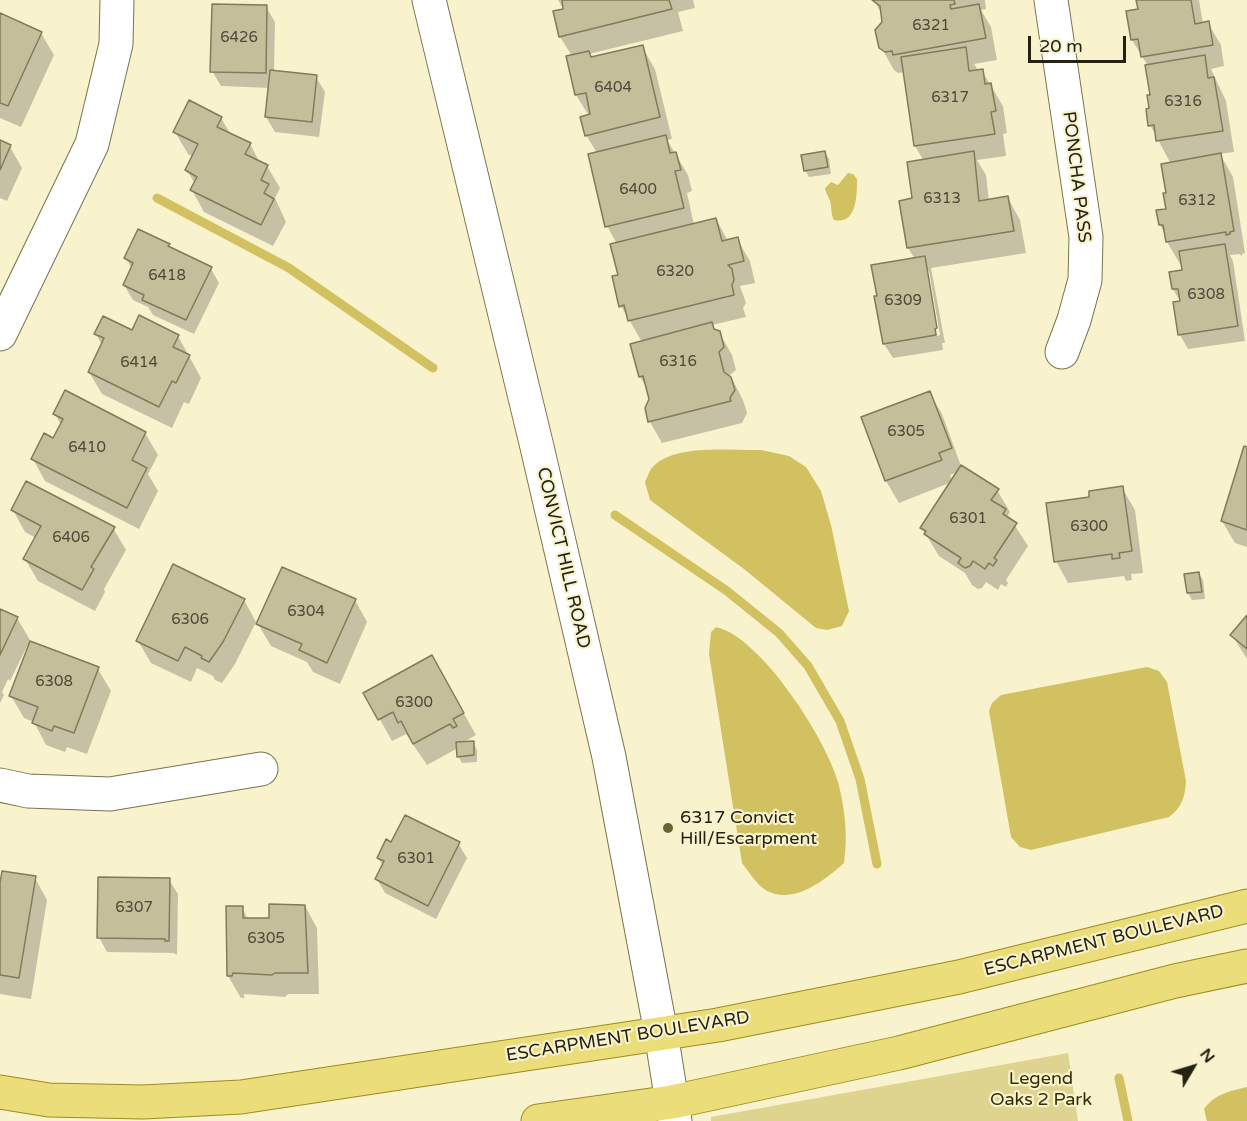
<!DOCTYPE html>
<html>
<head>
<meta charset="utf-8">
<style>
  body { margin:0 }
  #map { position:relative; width:1247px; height:1121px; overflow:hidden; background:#f8f2cd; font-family:"Varela Round",sans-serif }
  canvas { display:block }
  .north { position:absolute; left:1163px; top:1037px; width:60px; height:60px; -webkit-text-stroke:4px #f8f2cd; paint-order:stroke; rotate:52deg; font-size:16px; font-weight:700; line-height:24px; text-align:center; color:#252214 }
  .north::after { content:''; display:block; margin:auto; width:21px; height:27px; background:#252214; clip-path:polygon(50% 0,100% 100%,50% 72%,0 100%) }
  .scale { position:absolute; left:1028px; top:36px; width:98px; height:27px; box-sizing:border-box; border:3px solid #252214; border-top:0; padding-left:8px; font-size:18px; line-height:21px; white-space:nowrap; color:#252214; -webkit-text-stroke:4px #f8f2cd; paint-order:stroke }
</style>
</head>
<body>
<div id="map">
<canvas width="1247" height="1121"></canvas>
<div class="north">N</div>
<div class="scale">20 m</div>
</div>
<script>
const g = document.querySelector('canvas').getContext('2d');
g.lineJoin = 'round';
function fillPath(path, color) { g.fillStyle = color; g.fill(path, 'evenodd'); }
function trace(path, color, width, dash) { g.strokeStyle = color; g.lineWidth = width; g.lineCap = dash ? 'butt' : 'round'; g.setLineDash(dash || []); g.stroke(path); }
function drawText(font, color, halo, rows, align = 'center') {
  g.font = font + ' "Varela Round",sans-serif'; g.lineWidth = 4.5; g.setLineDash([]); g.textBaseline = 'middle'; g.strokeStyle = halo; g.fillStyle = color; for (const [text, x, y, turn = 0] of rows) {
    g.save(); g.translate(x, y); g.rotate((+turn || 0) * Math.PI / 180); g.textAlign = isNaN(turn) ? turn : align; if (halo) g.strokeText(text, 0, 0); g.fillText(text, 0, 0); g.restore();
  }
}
fillPath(new Path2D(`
  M 1068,1053 L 1078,1121 L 711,1121 L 711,1117 Z`), '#dfd48f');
fillPath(new Path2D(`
  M 848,173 L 853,174 L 857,179 C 857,195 857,225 834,220 C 831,214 832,212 831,206 C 831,199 826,195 825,188 L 831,182 L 838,185 Z
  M 761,450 L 789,456 L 806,467 L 821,491 L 831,525 L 849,611 L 842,626 L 827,630 L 816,628 L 744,569 L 650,500 L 645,482 C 647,478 649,472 651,469 C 672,443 730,451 761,450 Z
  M 716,627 C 761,637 826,739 838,782 C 845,808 848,837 844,863 C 826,879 798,902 772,893 C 759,889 750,873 742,863 L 709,654 L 711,632 Z
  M 1147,667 L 1159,671 L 1167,682 L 1186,781 C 1185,797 1182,807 1169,817 L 1031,850 L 1020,847 L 1011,837 L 989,711 L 992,703 L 1001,695 Z
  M 1247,1087 L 1247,1121 L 1207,1121 L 1204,1109 C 1215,1094 1230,1091 1247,1087 Z`), '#d1c160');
fillPath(new Path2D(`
  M 558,0 L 693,0 L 695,8 L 678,12 L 683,31 L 589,54 L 592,59 L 642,47 L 655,69 L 672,139 L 667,140 L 688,175 L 692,191 L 687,193 L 694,225 L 716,219 L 728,241 L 737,239 L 750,261 L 755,283 L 740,286 L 746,303 L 743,308 L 746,317 L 712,325 L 716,331 L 719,332 L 732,355 L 736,370 L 730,375 L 743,400 L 747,413 L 742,423 L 662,443 L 650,422 L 646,408 L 650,399 L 648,389 L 640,377 L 642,342 L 621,306 L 617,244 L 607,226 L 597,153 L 586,135 L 589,116 L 576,95 L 572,56 L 560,37 L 564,10 Z
  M 874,0 L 985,0 L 986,9 L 981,10 L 991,27 L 997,60 L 974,64 L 978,70 L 982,71 L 1003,106 L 1007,133 L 1003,134 L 1006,156 L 977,160 L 986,175 L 989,201 L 1008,198 L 1020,220 L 1026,253 L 931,268 L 945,343 L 942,343 L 943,350 L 893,358 L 884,344 L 915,259 L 908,248 L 901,202 L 914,199 L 924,161 L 915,146 L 904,72 L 898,73 L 894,70 L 881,47 L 884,23 L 882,15 ZM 926,271 L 929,271 L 940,335 L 937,336 Z
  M 1138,0 L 1199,0 L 1203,24 L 1208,23 L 1221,45 L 1224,66 L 1211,69 L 1226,101 L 1234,152 L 1220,154 L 1233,177 L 1245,253 L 1242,254 L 1242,256 L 1239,254 L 1230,255 L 1233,261 L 1245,341 L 1188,349 L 1180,335 L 1181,303 L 1173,289 L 1183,271 L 1182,263 L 1180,264 L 1167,242 L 1166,236 L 1160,225 L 1168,210 L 1171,164 L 1150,125 L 1152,96 L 1148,66 L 1132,40 L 1128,13 L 1139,10 Z
  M 266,7 L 275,22 L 274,72 L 316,77 L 325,92 L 319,137 L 275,132 L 266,117 L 270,88 L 221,86 L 212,71 Z
  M 0,14 L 41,33 L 54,55 L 21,127 L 0,118 Z
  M 221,118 L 231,135 L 250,144 L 260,163 L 267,166 L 280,188 L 275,198 L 286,222 L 273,246 L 204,212 L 192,190 L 195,184 L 187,170 L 193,157 L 188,154 L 175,132 Z
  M 0,142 L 10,147 L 22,168 L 7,201 L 0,198 Z
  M 825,153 L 829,159 L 831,174 L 809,177 L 805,170 Z
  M 169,245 L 171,250 L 211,269 L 219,283 L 194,334 L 153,315 L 148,307 L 133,300 L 124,285 L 132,269 L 126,258 Z
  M 133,332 L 178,336 L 201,378 L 189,404 L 184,402 L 172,428 L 102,394 L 89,372 L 102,345 L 96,334 Z
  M 929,392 L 942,414 L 961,466 L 997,490 L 1010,512 L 1008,515 L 1028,546 L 1006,580 L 1008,583 L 1006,587 L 1001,584 L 998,590 L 986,582 L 982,588 L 978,589 L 972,585 L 965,573 L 939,556 L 922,528 L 952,482 L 899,503 L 886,481 L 862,418 ZM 958,472 L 953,481 L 950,475 Z
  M 55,414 L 145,433 L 158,455 L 148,474 L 158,491 L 139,529 L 45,481 L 33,459 L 54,440 L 61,425 Z
  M 1247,449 L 1247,547 L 1235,543 L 1222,521 Z
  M 1122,488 L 1135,510 L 1143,573 L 1131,574 L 1132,580 L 1126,581 L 1124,576 L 1068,583 L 1056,561 L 1091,498 Z
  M 13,510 L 113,528 L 126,550 L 104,589 L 105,592 L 95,611 L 38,581 L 25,559 L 36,538 L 25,532 Z
  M 1199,574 L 1203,580 L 1205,599 L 1192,600 L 1188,593 Z
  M 244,600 L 256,622 L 235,664 L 222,683 L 215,680 L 213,676 L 197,668 L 191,682 L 151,663 L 138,641 Z
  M 355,600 L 367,622 L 340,684 L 313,672 L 307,662 L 271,646 L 258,624 Z
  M 0,610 L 17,618 L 30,640 L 29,642 L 98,669 L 111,691 L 87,754 L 67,747 L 65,752 L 46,745 L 34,722 L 24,718 L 11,696 L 30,644 L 28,644 L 10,681 L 8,679 L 2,692 L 4,695 L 0,703 Z
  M 1247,617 L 1247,659 L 1232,635 Z
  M 432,657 L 476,735 L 462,743 L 473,743 L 477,750 L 477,762 L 462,763 L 458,756 L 458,748 L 427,765 L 406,734 L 392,741 L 365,693 Z
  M 458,843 L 467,858 L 436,919 L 385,893 L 377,879 L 383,866 L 378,858 L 392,844 Z
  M 35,878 L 47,900 L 31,999 L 0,994 L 0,892 Z
  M 169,880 L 178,894 L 177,955 L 174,953 L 107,952 L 99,937 Z
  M 305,906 L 317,928 L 319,994 L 288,994 L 285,997 L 244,994 L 244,998 L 241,998 L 228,976 L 242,908 L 248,919 L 270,919 Z`), '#0003');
trace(new Path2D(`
  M 157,198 L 289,268 L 433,368
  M 615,515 L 727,591 L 779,633 L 808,666 L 840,721 L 860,779 L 877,864
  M 1119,1078 L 1128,1121`), '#d1c160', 9);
const building = new Path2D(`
  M 562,0 L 669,0 L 672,9 L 559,37 L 553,11 L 563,9 Z
  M 872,0 L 954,0 L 955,4 L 950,5 L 951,9 L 979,4 L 986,38 L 893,55 L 892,51 L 885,52 L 879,48 L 875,30 L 882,22 L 880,6 Z
  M 1136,0 L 1191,0 L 1195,24 L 1209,21 L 1213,45 L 1141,57 L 1138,39 L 1131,40 L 1126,11 L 1138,9 Z
  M 212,4 L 267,5 L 266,73 L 210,72 Z
  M 0,13 L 42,32 L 8,106 L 0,103 Z
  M 643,45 L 660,117 L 585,136 L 580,117 L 590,114 L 586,93 L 575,95 L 566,56 L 589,51 L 591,57 Z
  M 966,47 L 969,71 L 983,69 L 985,84 L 991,83 L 996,111 L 991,112 L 995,134 L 914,146 L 901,57 Z
  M 1205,55 L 1208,78 L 1214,77 L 1223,131 L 1156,141 L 1154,125 L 1148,126 L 1146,109 L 1149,108 L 1147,95 L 1150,95 L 1145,65 Z
  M 270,70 L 317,75 L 312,122 L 265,117 Z
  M 189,100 L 222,117 L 217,127 L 251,143 L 245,154 L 268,165 L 261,180 L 269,184 L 264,193 L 274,199 L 261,225 L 190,190 L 197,177 L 185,170 L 198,144 L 173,132 Z
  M 666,135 L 670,153 L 676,152 L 681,170 L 675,171 L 684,208 L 605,227 L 588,154 Z
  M 0,140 L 11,145 L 0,170 Z
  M 825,151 L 828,167 L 804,171 L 801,155 Z
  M 974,151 L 979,201 L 1008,196 L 1014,231 L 907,248 L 899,201 L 912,198 L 907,162 Z
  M 1221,153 L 1234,231 L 1230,232 L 1230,234 L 1226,235 L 1226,232 L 1166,242 L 1163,225 L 1159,225 L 1156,210 L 1166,209 L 1163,193 L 1166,193 L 1161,164 Z
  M 716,218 L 722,241 L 738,237 L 744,261 L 728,265 L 732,269 L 734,280 L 732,285 L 734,295 L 628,321 L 624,305 L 619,307 L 612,276 L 618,275 L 610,244 Z
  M 138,229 L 170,244 L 168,246 L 212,267 L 186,320 L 142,300 L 144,295 L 123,285 L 133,263 L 124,258 Z
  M 1225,244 L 1238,326 L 1178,335 L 1173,302 L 1180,301 L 1178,289 L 1172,289 L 1169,272 L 1182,270 L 1179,251 Z
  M 925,256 L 937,328 L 935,329 L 936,335 L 883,344 L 874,296 L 877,296 L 871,265 Z
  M 139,315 L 179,335 L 173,347 L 190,355 L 176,383 L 172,381 L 159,407 L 88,372 L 104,338 L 94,334 L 103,316 L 132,330 Z
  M 712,322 L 714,329 L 720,331 L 724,347 L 719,352 L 724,372 L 731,377 L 735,390 L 730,398 L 731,401 L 648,422 L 645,408 L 649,399 L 643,376 L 639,377 L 630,344 Z
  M 65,390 L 146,432 L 132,460 L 147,468 L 127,508 L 31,459 L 44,433 L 53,438 L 63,419 L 53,414 Z
  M 930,391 L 952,448 L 939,453 L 942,460 L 885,481 L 861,417 Z
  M 1244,446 L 1247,447 L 1247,530 L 1221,521 Z
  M 961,465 L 999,489 L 991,500 L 1006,509 L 1003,514 L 1017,523 L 994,558 L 997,560 L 993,566 L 989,563 L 985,569 L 973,561 L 970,566 L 965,568 L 958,563 L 961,558 L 924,534 L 926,531 L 920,528 Z
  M 26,481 L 115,527 L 91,567 L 94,569 L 82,590 L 23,559 L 41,526 L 11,510 Z
  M 1123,486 L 1132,551 L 1119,553 L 1120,558 L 1112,559 L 1112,554 L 1054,562 L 1046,503 L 1089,497 L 1089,491 Z
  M 173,564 L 245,599 L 223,642 L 209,662 L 201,658 L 202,656 L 185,647 L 178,661 L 136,641 Z
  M 282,567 L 356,599 L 327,663 L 299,650 L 302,644 L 256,624 Z
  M 1199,572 L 1202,592 L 1187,593 L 1184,574 Z
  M 0,609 L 18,617 L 0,655 Z
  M 1247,615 L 1247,649 L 1230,635 Z
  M 30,641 L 99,667 L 74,733 L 54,726 L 52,731 L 32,723 L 38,707 L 9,696 Z
  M 432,655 L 464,713 L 453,719 L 457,726 L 453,728 L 450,724 L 413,744 L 401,721 L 398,723 L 393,712 L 378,720 L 363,693 Z
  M 474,741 L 474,755 L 457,757 L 456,742 Z
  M 405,815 L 460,842 L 428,906 L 375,879 L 384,861 L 377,858 L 386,839 L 391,842 Z
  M 2,871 L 36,876 L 19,978 L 0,975 L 0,883 Z
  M 98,877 L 170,878 L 169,941 L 165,941 L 165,939 L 97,938 Z
  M 269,904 L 305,905 L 308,973 L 275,973 L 272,975 L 233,973 L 232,976 L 227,976 L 226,906 L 243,906 L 243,918 L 269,918 Z`);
fillPath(building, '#c4be9a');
trace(building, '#817b5a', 1.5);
const minor = new Path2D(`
  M 429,0 L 537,447 L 609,757 L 661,1033 L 675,1121
  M 1051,0 L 1086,237 L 1085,280 L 1074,320 L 1062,352
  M 0,334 L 92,144 L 116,44 L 117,0
  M 0,785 L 28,791 L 110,794 L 261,769`);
const major = new Path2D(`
  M 0,1092 L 49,1100 L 143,1102 L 241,1097 L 718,1025 L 959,977 L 1247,906
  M 538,1121 L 672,1102 L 899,1053 L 1175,981 L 1247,966`);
trace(minor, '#797351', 35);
trace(major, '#9d8d1c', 35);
trace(minor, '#fff', 33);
trace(major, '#ebdd79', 33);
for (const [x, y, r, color] of [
  [668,828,6,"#6b622f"]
]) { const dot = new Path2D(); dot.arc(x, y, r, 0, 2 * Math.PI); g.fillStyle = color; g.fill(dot); trace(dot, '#f8f2cd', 2); }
drawText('15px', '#4d4936', null, [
  ["6321",931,26],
  ["6426",239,38],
  ["6404",613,88],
  ["6317",950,98],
  ["6316",1183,102],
  ["6400",638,190],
  ["6313",942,199],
  ["6312",1197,201],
  ["6320",675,272],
  ["6418",167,276],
  ["6308",1206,295],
  ["6309",903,301],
  ["6316",678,362],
  ["6414",139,363],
  ["6305",906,432],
  ["6410",87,448],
  ["6301",968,519],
  ["6300",1089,527],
  ["6406",71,538],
  ["6304",306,612],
  ["6306",190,620],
  ["6308",54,682],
  ["6300",414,703],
  ["6301",416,859],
  ["6307",134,908],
  ["6305",266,939]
]);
drawText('18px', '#252214', '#f8f2cd', [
  ["PONCHA PASS",1076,177,83],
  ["CONVICT HILL ROAD",563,558,77],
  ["ESCARPMENT BOULEVARD",1104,941,-14],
  ["ESCARPMENT BOULEVARD",628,1037,-9]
]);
drawText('18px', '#252214', '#f8f2cd', [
  ["6317 Convict",680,818],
  ["Hill/Escarpment",680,839]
], 'left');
drawText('18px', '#332c01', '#f8f2cd', [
  ["Legend",1041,1079],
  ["Oaks 2 Park",1041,1100]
]);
</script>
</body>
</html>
